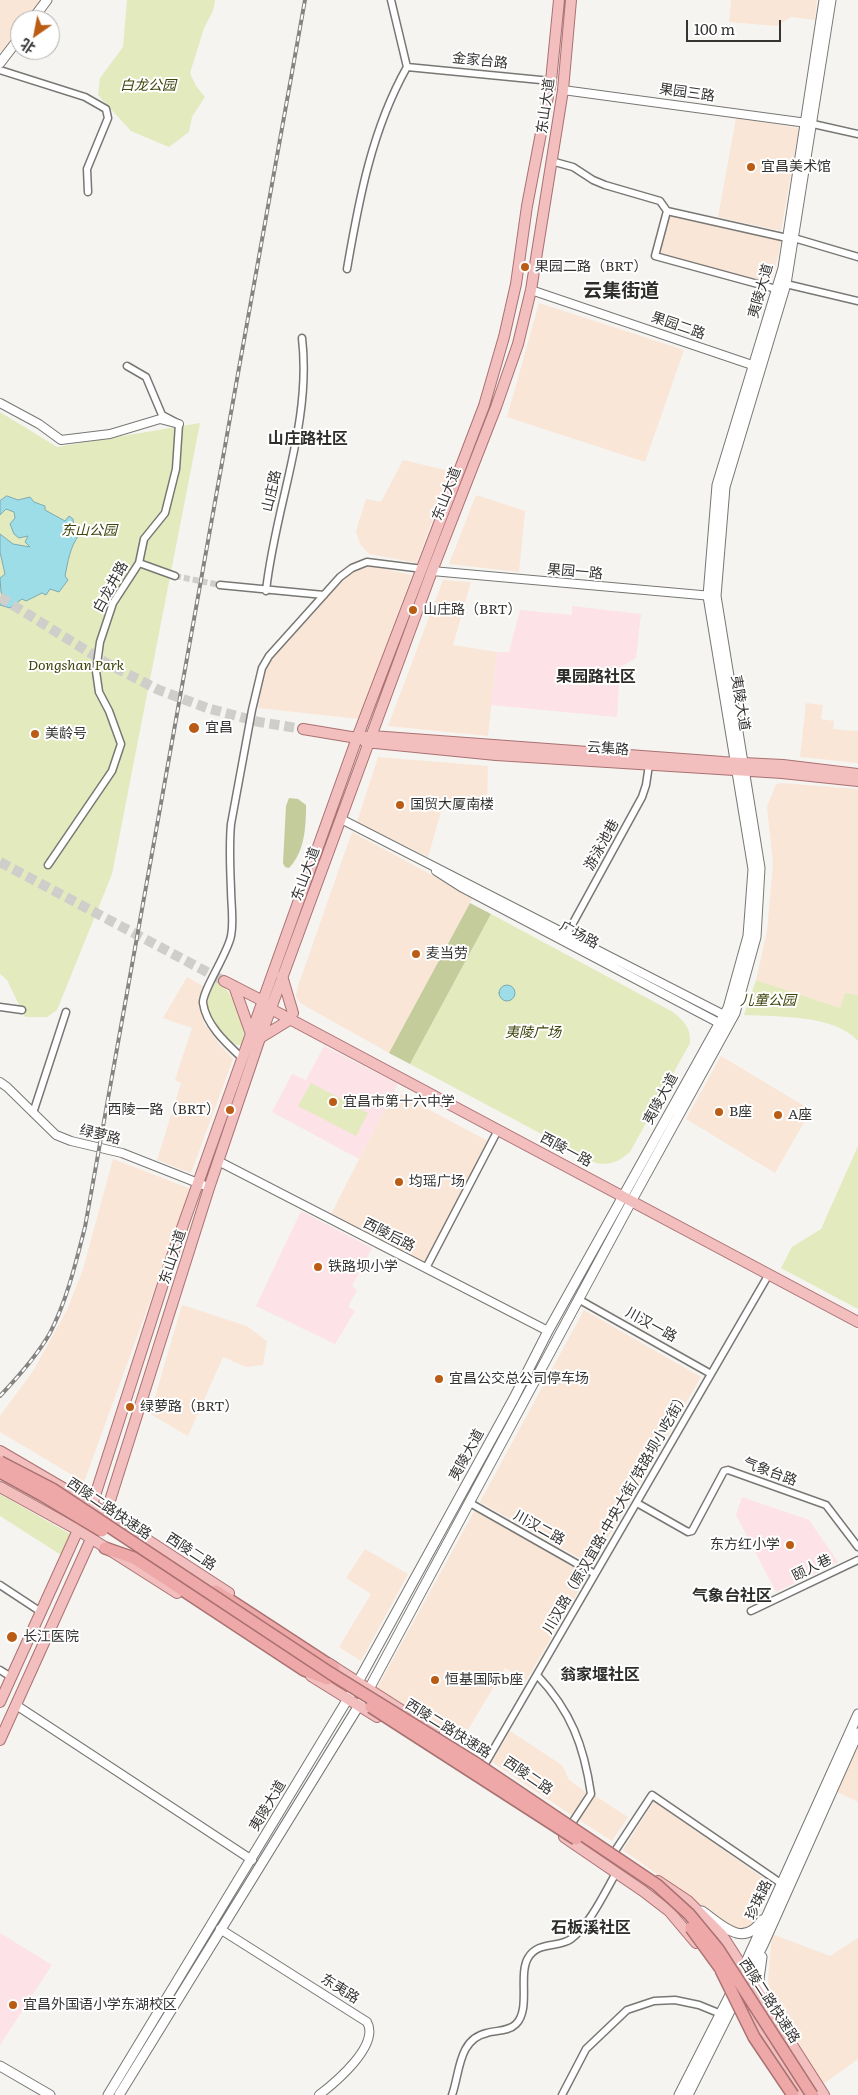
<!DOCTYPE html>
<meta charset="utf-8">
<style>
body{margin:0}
#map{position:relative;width:858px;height:2095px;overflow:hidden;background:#f5f4f1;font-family:Literata,"Noto Sans SC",serif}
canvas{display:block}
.north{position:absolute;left:10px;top:10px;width:50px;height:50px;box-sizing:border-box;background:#fff;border:1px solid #aeaead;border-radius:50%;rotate:213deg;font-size:14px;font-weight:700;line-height:20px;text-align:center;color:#353433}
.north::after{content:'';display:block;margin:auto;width:18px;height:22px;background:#bb5c14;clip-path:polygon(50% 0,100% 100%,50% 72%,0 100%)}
.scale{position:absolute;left:686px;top:20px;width:95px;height:22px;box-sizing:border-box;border:2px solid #353433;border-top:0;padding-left:6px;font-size:15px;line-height:18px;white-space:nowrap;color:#353433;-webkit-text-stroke:4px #fff;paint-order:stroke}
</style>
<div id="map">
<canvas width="858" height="2095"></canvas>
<div class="north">北</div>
<div class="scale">100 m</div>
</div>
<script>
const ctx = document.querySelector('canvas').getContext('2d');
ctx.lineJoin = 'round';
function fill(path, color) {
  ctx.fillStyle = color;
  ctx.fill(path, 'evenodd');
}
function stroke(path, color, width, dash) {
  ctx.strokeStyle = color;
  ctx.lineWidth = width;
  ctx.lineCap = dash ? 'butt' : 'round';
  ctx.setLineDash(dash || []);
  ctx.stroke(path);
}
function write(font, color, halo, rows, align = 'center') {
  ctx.font = font + ' Literata,"Noto Sans SC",serif';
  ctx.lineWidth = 4;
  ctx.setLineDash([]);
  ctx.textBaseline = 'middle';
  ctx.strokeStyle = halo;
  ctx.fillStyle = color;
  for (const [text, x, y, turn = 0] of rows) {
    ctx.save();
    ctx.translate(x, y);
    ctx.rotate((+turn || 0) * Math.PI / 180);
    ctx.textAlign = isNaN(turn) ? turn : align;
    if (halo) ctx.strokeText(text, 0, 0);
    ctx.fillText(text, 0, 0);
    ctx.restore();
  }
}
fill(new Path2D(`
 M0,0H43L29,20H20V33L9,48L0,52Z
 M731,0H817L815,20L791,17L777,26L729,22Z
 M736,118L799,128L781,231L718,217Z
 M668,212L782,239L771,284L657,255Z
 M539,303L684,350L645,462L507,417Z
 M403,460L450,471L417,563L369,554L360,544L356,531L366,499L381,502Z
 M476,495L525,511L519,572L449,564Z
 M366,565L412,575L359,719L258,708L264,674L268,664L278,650L320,602L353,571Z
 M443,580L471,582L453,645L497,652L488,736L388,726Z
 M806,703L823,705L821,719L834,721L833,729L858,731V763L800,757Z
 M378,757L488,766L487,806L443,805L428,857L357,822Z
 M781,783L858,789V995L845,993L840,1008L756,980L767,931L773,863L767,807L776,784Z
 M352,832L473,897L389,1053L300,1003L296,997L297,989Z
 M187,977L203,986L198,999L204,1023L219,1044L233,1059L191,1173L157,1160L181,1083L175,1080L192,1028L163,1018Z
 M721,1056L811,1110L775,1173L686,1119Z
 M394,1091L488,1141L425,1263L331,1214Z
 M113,1159L191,1189L84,1482L0,1432V1416L33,1371L67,1310L83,1269Z
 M182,1305L247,1326L267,1341L263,1365L246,1367L223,1357L188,1436L150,1414Z
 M584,1310L701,1377L592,1565L480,1502Z
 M475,1510L588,1575L526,1681L505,1668L462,1740L377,1688Z
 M365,1549L408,1574L361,1661L339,1647L371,1594L346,1578Z
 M510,1731L562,1765L569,1780L586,1792L573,1816L492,1762Z
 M858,1739V1802L835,1791Z
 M594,1795L628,1817L612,1841L578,1819Z
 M654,1801L769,1882L757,1923L737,1931L623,1850Z
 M772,1934L830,1956L858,1938V2059L822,2085L784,2016L770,1998L768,1980Z`), '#fae6d7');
fill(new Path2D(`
 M572,606L641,614L636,658L620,667L617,717L491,705L497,652H509L520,610L572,615Z
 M324,1046L398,1084L359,1159L272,1112L292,1074L306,1080Z
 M301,1211L372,1248L352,1286L357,1290L348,1307L355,1311L335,1344L256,1306Z
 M742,1497L809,1520L838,1562L776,1592L736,1515Z
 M0,1933L52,1965L0,2045Z`), '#fde2e8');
fill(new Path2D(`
 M127,0H215L213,11L204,28L190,73L196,86L205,97L192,117L189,132L169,147L131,131L98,95L100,78L123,47Z
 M0,412L57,447L200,423L112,874L57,1010L47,1017H25L7,980L0,974Z
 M491,914L673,1012C684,1021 691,1028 690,1043L630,1152C619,1161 611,1166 596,1163L410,1064Z
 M756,980L840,1008L845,993L858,995V1041C834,1014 777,1017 744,1015Z
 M215,981C234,989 238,1016 245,1035L241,1045H236L232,1042C210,1020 200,1011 215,981Z
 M311,1083L368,1113L356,1136L298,1106Z
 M858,1146V1309L781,1268L792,1247L821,1229Z
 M0,1494L70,1534L61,1555L0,1516Z`), '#e3eabe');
fill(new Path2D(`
 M289,798L298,799L306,805C306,826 305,852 289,868L285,867L283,863L286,806Z
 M470,903L491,914L410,1064L389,1053Z`), '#c4cc9b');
const water = new Path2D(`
 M7,496L18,500L30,497L34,502L45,506V510L65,521L69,516L73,519L74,529L79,535C70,547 68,561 65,576L68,580L59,592L50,589L46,595L42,593L26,601L22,599L10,608L0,605V601L4,599L1,592L0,578L5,574L0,552V534L13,544L30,547L25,542L28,536L19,538L14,534L10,524L15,518L14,512L6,509L0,515V501Z
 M499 993a8 8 0 1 1 16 0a8 8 0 1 1-16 0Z`);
fill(water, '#9ddde8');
stroke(water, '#7eaab2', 1);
stroke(new Path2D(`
 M175,576L220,585`), '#cfcecb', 6, [6, 3]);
stroke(new Path2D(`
 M0,597L108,664L159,690L207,708L259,722L303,729
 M0,862L224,981`), '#cfcecb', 10, [10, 5]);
const minor = new Path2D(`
 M407,67L551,81
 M0,70L85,97L106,109L108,118L87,169L88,192
 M813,124L858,134
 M551,161L573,167L593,180L605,185L660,201L667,211L655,256L776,289
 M667,211L787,238
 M794,238L858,257
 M347,269C359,199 372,129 407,67L391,0
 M786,284L858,301
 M139,563L175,576
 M220,585L324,595
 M266,591C275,506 312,424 302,338
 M48,865L112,771L121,744L109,711L99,692L96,671L100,642L113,603L139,563L144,539L165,513L176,469L179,424L162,415L146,377L127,366
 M567,934L642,797L646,785L649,765
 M0,1007L22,1010
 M242,1058C226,1043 206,1025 203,1003C202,991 228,953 231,936C234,921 231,904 231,889C230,867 229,846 231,824L252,710L262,668L269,656L340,577L352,568L367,562L423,569
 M33,1113L66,1012
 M426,1268L498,1130
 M578,1299L711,1374
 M470,1503L595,1574
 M637,1503L688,1532L692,1531L724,1471L728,1470L826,1505L858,1547
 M0,1585L41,1612
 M751,1611L858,1560
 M0,1670L11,1677
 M537,1675C571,1711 584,1746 591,1794L572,1823
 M485,1764L769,1274
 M615,1851L652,1795L782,1884
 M452,2095C460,2073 458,2039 487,2033C496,2030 508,2032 516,2024C531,2009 518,1975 528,1958C538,1941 558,1948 571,1939C589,1926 605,1892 616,1873
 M562,2095L586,2049L627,2010L654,2001L675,2000L699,2005L721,2014`);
const tertiary = new Path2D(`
 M563,90L807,123
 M531,290L758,367
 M0,403L39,424L61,440L110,434L160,419L179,424
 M432,571L712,596
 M341,819L724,1015
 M436,871L461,887L719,1023
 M0,1082L7,1087L56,1135L71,1141L122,1153L203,1185
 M218,1161L548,1331
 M16,1705L252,1860
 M220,1929L367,2022C380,2045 336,2082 319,2095`);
const secondary = new Path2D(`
 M32,20L47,0
 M0,63L20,37
 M702,1911C722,1925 743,1949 762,1920
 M762,1957L759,1979L763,1998
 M741,1973L858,1714
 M0,2066L50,2095
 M108,2095L358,1682L514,1398L548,1331L728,1008L748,936L753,869L708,596L717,485L783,268L824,0
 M119,2095L369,1689L632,1200L735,1013L756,937L760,868L716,596L725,487L786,284L831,0
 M679,2095L733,1989
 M688,2095L764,1943L858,1733`);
const primary = new Path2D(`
 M303,729L357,738L372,736L723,762L783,765L858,774
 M365,742L496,755L782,773L858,781
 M282,976L293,1013
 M224,981L263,1001L271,1009L858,1322
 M234,986L251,1034
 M260,1038L291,1019
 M0,1451L106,1513L229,1593
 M0,1487L78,1530L177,1593
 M328,1663L434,1731
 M311,1676L377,1717
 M0,1702L78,1530L92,1505L171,1259L251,1034L357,738L484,406L504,337L516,284L527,206L551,81L559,0
 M0,1740L91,1539L106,1513L209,1188L260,1038L432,571L496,407L518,344L531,290L563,90L571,0
 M564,1837L643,1891L669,1911L696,1943
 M658,1881L688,1901L722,1935L824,2095
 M748,2015L800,2095`);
const trunk = new Path2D(`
 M105,1548L134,1558L304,1670L327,1679
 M216,1591L334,1668`);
stroke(minor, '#787774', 9);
stroke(tertiary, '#787774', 10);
stroke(secondary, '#787774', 11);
stroke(primary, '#aa7171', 12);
stroke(trunk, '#aa7171', 14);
stroke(minor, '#fff', 6);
stroke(tertiary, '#fff', 8);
stroke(secondary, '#fff', 9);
stroke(primary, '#f2bebe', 10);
stroke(trunk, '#eea8a8', 11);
const rail = new Path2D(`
 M0,1396C18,1377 37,1356 50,1333C67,1300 76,1262 85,1227L305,0`);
stroke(rail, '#858482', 4);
stroke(rail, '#fff', 2, [5.5]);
const trunkBridge = new Path2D(`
 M0,1462L54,1490L330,1673L477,1764L657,1885L689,1914L718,1949L812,2095
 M0,1472L42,1495L102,1531
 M371,1707L576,1839
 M691,1928L726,1976
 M721,1970L754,2037L793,2095`);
stroke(trunkBridge, '#aa7171', 14, []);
stroke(trunkBridge, '#eea8a8', 11);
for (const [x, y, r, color] of [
 [751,167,5,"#bb5c14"],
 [525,267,5,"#bb5c14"],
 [413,610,5,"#bb5c14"],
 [194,728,6,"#bb5c14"],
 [35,734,5,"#bb5c14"],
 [400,805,5,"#bb5c14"],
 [416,954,5,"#bb5c14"],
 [333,1102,5,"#bb5c14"],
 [230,1110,5,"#bb5c14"],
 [719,1112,5,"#bb5c14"],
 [778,1115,5,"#bb5c14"],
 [399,1182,5,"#bb5c14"],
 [318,1267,5,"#bb5c14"],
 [439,1379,5,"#bb5c14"],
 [130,1407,5,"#bb5c14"],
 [790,1545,5,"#bb5c14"],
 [12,1637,6,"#bb5c14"],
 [435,1680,5,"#bb5c14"],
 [13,2005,5,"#bb5c14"]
]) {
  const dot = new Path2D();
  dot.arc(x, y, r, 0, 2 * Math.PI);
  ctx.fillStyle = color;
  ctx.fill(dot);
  stroke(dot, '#fff', 2);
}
write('14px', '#353433', '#fff', [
 ["金家台路",480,61,6],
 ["果园三路",687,93,8],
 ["东山大道",546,106,-82],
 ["夷陵大道",761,291,-74],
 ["果园二路",678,326,19],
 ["山庄路",272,491,-77],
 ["东山大道",447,494,-69],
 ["果园一路",575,572,5],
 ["白龙井路",111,587,-61],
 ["夷陵大道",740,703,81],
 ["云集路",608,749,4],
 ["游泳池巷",602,845,-61],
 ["东山大道",306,874,-70],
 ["广场路",579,935,28],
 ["夷陵大道",661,1099,-61],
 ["绿萝路",100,1135,14],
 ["西陵一路",566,1150,28],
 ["西陵后路",389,1235,27],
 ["东山大道",173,1257,-72],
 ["川汉一路",651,1325,29],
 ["夷陵大道",467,1455,-61],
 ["气象台路",770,1472,20],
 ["西陵二路快速路",109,1509,34],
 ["川汉路（原汉宜路·中央大街/铁路坝小吃街）",616,1513,-60],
 ["川汉二路",539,1528,29],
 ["西陵二路",191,1552,33],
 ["颐人巷",812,1568,-26],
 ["西陵二路快速路",448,1729,32],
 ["西陵二路",528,1776,34],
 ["夷陵大道",268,1806,-59],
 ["珍珠路",759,1900,-65],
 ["东夷路",340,1989,32],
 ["西陵二路快速路",769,2001,57]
]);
write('italic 14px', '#40460d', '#fff', [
 ["白龙公园",148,86],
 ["东山公园",89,531],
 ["Dongshan Park",76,666],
 ["儿童公园",768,1001],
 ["夷陵广场",533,1033]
]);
write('14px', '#353433', '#fff', [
 ["宜昌美术馆",761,167],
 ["果园二路（BRT）",535,267],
 ["山庄路（BRT）",423,610],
 ["宜昌",205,728],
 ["美龄号",45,734],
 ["国贸大厦南楼",410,805],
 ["麦当劳",426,954],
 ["宜昌市第十六中学",343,1102],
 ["西陵一路（BRT）",220,1110,"right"],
 ["B座",729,1112],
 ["A座",788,1115],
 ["均瑶广场",409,1182],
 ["铁路坝小学",328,1267],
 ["宜昌公交总公司停车场",449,1379],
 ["绿萝路（BRT）",140,1407],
 ["东方红小学",780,1545,"right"],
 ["长江医院",23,1637],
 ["恒基国际b座",445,1680],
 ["宜昌外国语小学东湖校区",23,2005]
], 'left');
write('bold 16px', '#2d2d2a', '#fff', [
 ["山庄路社区",308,439],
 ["果园路社区",596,677],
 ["气象台社区",732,1596],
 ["翁家堰社区",600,1675],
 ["石板溪社区",591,1928]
]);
write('bold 19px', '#2d2d2a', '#fff', [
 ["云集街道",621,291]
]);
</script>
